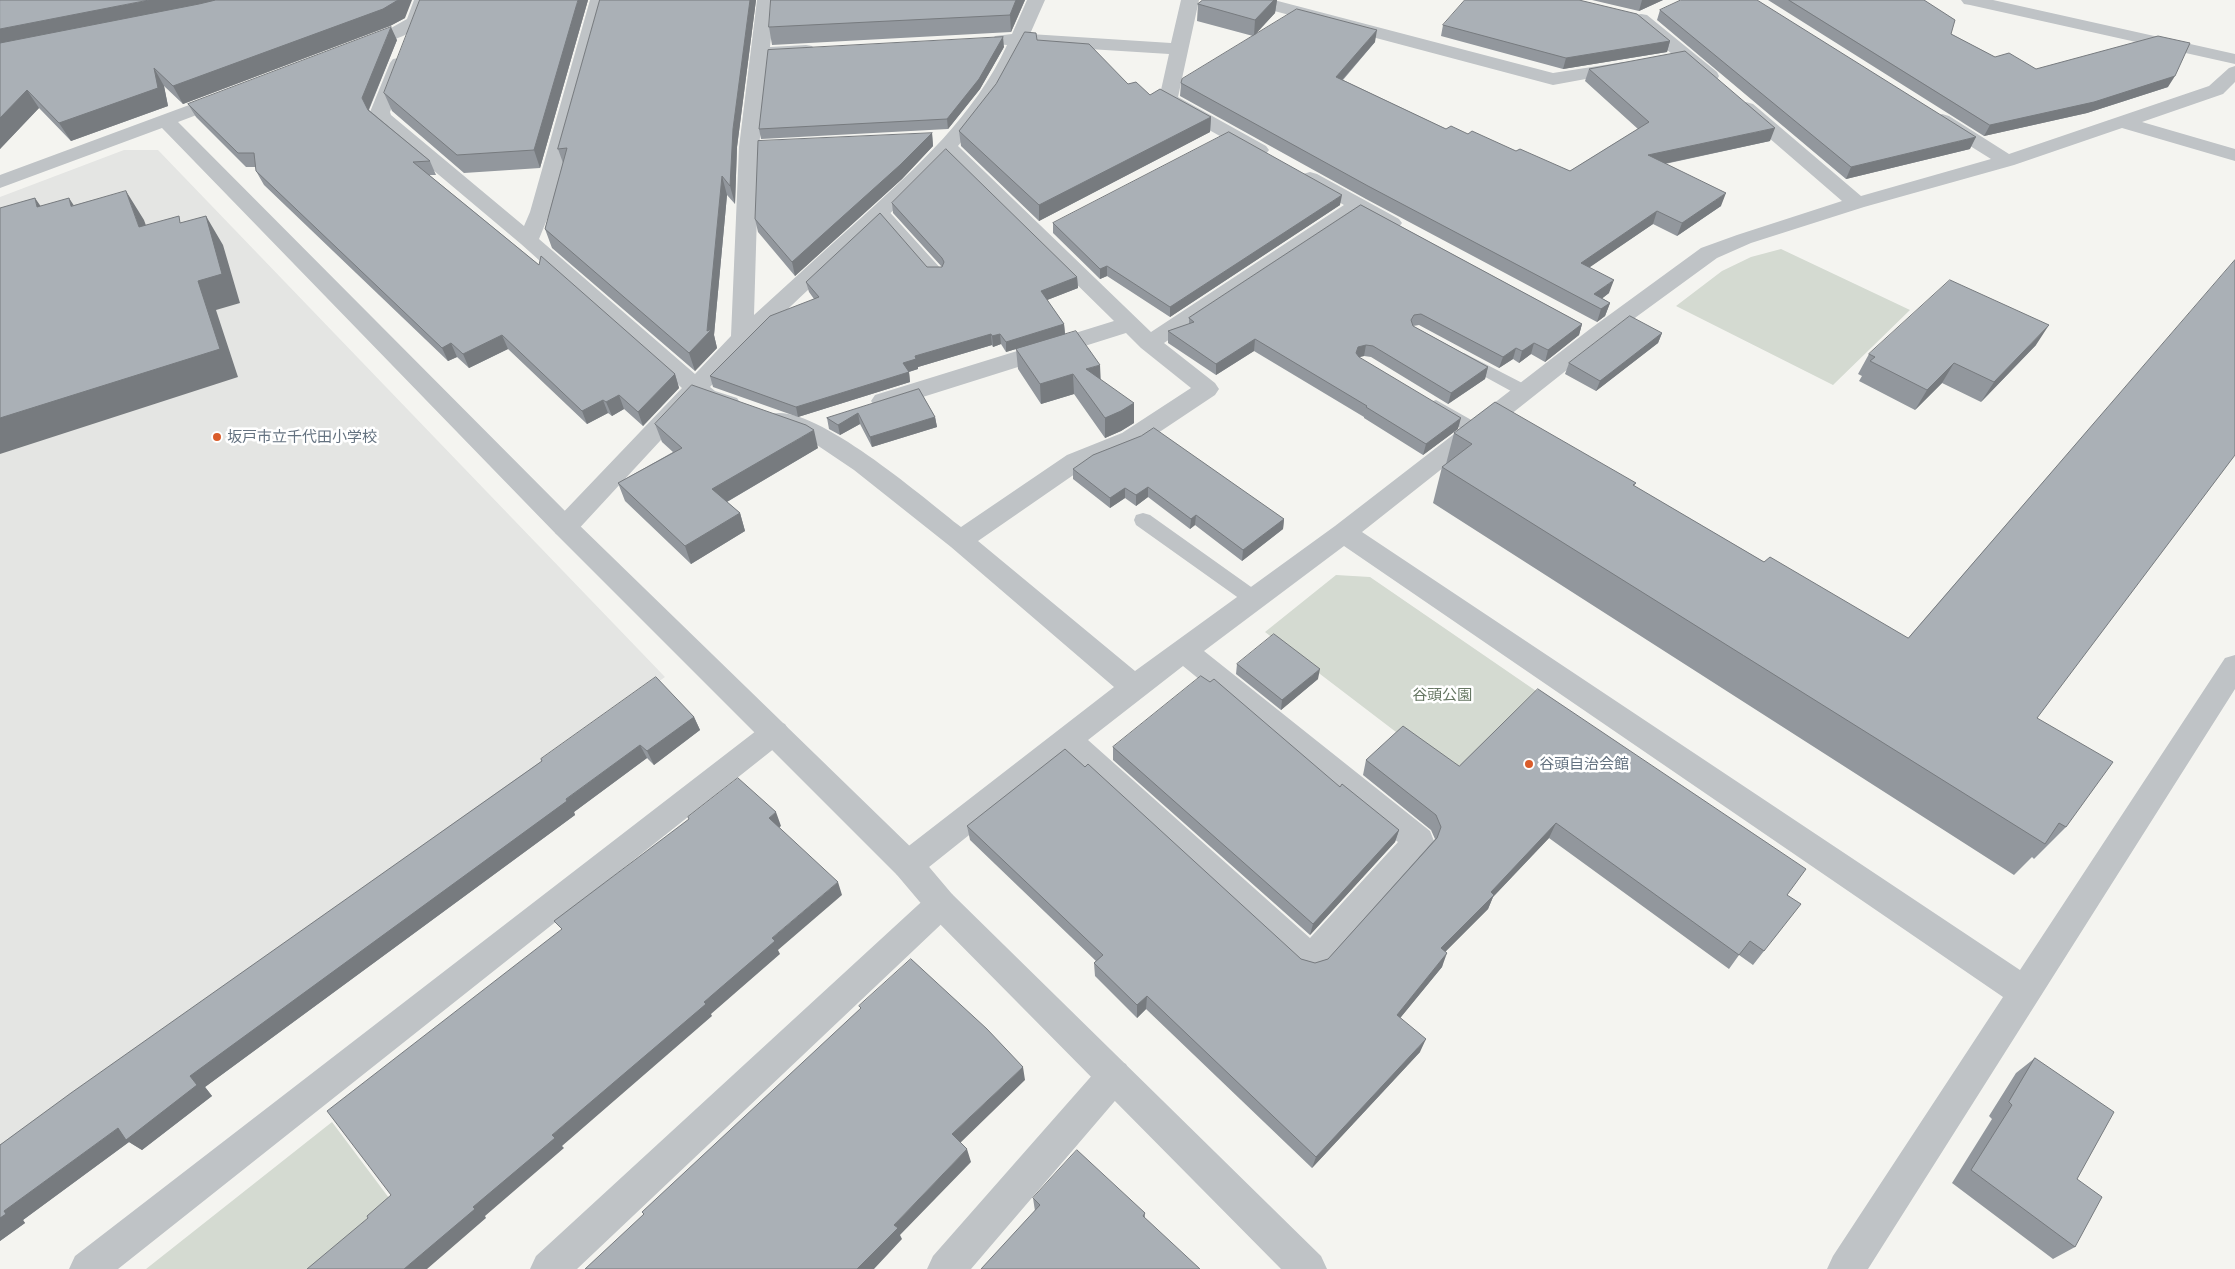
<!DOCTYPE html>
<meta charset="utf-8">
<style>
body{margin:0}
canvas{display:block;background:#f4f4f0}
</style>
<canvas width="2235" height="1269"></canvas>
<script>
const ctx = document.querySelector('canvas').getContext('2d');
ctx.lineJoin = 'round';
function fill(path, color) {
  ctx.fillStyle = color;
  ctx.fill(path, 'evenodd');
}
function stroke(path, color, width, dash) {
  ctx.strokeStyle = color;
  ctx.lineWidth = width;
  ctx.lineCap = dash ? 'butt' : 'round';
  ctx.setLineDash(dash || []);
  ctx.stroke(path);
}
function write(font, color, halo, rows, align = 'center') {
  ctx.font = font + ' Inter,"Noto Sans JP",sans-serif';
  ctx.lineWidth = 5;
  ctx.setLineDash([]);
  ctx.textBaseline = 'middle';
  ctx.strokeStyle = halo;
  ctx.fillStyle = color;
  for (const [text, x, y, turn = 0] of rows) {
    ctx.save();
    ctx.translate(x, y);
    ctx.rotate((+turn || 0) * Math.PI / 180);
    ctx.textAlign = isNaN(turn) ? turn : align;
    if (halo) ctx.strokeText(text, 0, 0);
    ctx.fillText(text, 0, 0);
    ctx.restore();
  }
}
fill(new Path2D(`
 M124,150H158L665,677L0,1148V197Z`), '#e4e5e3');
fill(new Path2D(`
 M1781,249L1910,310L1833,385L1676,306L1722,271L1751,257Z
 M1336,575L1370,577L1539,693L1451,774L1265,632Z
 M332,1122L392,1202L311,1269H146Z`), '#d4dad1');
fill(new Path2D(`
 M880,206L885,207L942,270L944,273L942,276H930L875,213L873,210L875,207Z
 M1464,353L1532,388L1535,392L1532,396L1526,398L1520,396L1458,362L1456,358L1458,354Z
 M1436,400L1482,426L1485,430L1482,434L1476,436L1470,434L1430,410L1427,406L1430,402Z
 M1143,513L1150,515L1261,594L1264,599L1261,604L1254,606L1247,604L1136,525L1134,520L1136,515Z`), '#bfc3c6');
fill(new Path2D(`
 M590,0H608L550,212L539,239L695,374L731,336L739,147L757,0H775L770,47L806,45L812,46L815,50L812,54L768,58L759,147L754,315C790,282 825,250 861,218C917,167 975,115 1007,45L995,44L992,40L995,36L1012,34L1027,0H1045L1030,34L1171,43L1181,0H1199L1178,97L1266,146L1269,150L1266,154L1259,156L1252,154L1161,103L1159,99L1169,54L1025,45C1007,87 987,111 958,146L1151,332L1344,205L1303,182L1300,178L1303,174L1310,172L1317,174L1399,219L1402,223L1399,227L1392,229L1385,227L1359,213L1164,343L1215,383L1219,389L1215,395L1140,445L1085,467L978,541L1135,671L1335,526L1590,329L1701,248L1737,235L1842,201L1739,112L1737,108L1739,104L1746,102L1753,104L1861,196L1991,159L1935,124L1932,120L1935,116L1942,114L1949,116L2009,154L2209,86L2229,68L2235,66V82L2223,94L2142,122L2235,149V161L2122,128L2014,165L1864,207L1751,243L1717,258L1606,339L1362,532L2020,970L2225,658L2235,655V689L1868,1269H1827L1833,1256L2003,997L1344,546L1204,651L1430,831L1434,841L1430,851L1323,971L1311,975L1299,971L1067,757L919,875L908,879L897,875L892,865L897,855L1114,687L951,547L854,470L811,441L771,426L767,420L771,414C813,402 925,499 961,527L1067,455L1122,433L1191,388L1141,348L1126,333L891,407L883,409L875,407L871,401L875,395L1114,321L947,157C871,236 785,306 710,387L715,391L737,398L741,404L737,410L729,412L697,401L574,534L565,536L556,534L552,527L556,520L682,388L521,244L376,122L370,112L390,63L393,59L399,58L405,59L408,63L390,112L391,115L524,226L530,212ZM1183,666L1398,842L1310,938L1088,740Z
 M1245,0H1274L1553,73L1624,62L1630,63L1633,67L1630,71L1624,72L1553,85L1248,4Z
 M1641,14L1647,15L1717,72L1719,76L1717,80L1710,82L1703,80L1635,23L1632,19L1635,15Z
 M775,720L785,724L790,732L785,740L118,1269H69L75,1256L765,724Z
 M941,890L952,894L957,904L952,914L577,1269H530L536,1256L930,894Z
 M1114,1059L1126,1064L1131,1076L1126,1088L971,1269H927L933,1256L1102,1064Z`), '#bfc3c6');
fill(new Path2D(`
 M414,0H432L421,26L403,36L364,51L358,52L352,51L349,47L352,43L391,28L407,19Z
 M1961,0H1993L2235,54V64L1970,5L1964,4Z
 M227,91L234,93L236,97L234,101L178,122L574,520L919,855L952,894L1321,1256L1327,1269H1281L930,914L897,875L556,534L162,128L0,188V175Z`), '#bfc3c6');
fill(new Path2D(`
 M0,0L405,18L390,26L183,104L164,86L168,106L71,141L39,108L0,149Z
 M588,0L540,168L464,173L392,111L384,93Z
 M600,0H756L737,147L735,204L727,195L714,335L717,348L695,371L552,248L545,229L563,163L558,149Z
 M1025,0L1011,32L772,45L769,27Z
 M1203,0H1277L1275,13L1255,34L1375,42L1343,80L1446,129L1468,134L1570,171L1638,129L1585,81L1589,69L1770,141L1665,164L1721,206L1677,236L1653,224L1589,267L1609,293L1602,298L1610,303L1605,316L1597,322L1366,199L1180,96L1181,83L1253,36L1197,21L1198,4Z
 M1592,0H1663L1639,11Z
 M1768,0H1924L1951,34L1995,57L2036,69L2168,87L2087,113L1984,136Z
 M1660,10L1970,149L1846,179L1657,20Z
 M1443,25L1670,41L1667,52L1563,69L1441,36Z
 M397,40L369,110L430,161L436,175H429L539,265L675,374L679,388L643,426L624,409L612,416L608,413L587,424L508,349L469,368L457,357L448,361L264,185L256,171V167H246L196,117L188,104Z
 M1037,40L1150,95L1211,117L1210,132L1039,221L961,146L959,131Z
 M1004,47L980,89L948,129L761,139L759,129Z
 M932,133L933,146L902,179L795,276L758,232L755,219Z
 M892,203L1077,277L1078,288L1047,300L1064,324L1065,334L1134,423L1121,431L1105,438L1074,394L1041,404L1018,369L1016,349L1006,352L1001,344L993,347L992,345L918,367V369L909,372L910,382L798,417L713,387L710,376L814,299L809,292L806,282L927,267H942L893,213Z
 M1340,205L1170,317L1107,276L1100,279L1053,233V223Z
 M1361,205L1582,324L1579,335L1545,362L1531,354L1519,363L1513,359L1499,368L1419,325L1413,326L1488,367L1485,379L1448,404L1371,357L1364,356L1359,357L1458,429L1423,455L1364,418V417L1254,351L1216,375L1168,343V331L1189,324V318Z
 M1662,333L1658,343L1596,391L1565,374L1569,363Z
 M2036,345L1981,402L1942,383L1915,410L1859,381L1862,376L1858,374L1869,354Z
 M919,389L935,417L937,427L872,447L860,424L840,435L829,429L827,418Z
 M655,424L818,448L727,502L740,513L745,531L691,564L625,501L618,483L673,452L662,442Z
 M1454,433L1636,483L1634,486L1764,562L2037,718L2066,827L2034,859L2032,857L2014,875L1433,503L1442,467L1446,464Z
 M1073,469L1284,519L1283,529L1242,561L1195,525L1190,529L1148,497L1136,506L1125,498L1110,508L1073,479Z
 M1237,664L1318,679L1281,710L1236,674Z
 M694,717L700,730L654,765L647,758L574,812L575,815L205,1087L212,1096L142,1150L129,1142L23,1220L25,1223L0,1241V1145L542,761L541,759Z
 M1113,747L1340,787L1399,830L1395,842L1310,935L1113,760Z
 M1366,760L1459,766L1787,895L1764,951L1753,965L1739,955L1729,969L1549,838L1493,897L1488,909L1445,952L1442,967L1400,1018L1420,1052L1312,1168L1146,1009L1137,1018L1095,976L1094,963L1096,961L970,840L967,826L1301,959L1315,963L1328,959L1435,839L1431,830L1363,775Z
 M2035,1058L2077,1179L2075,1247L2053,1259L1952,1183L1992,1119L1989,1116L2016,1073Z
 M1033,1198L1145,1213V1218L1035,1211Z`), '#92979d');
fill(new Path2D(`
 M149,0H234L0,49V29Z
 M398,0H412L405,18L390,26L183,104L173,86Z
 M578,0H588L540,168L534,150Z
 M750,0H756L737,147L735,204L730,186L733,129Z
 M1016,0H1025L1011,32L1010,15Z
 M1274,0H1277L1275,13L1254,36L1255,20Z
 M1642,0H1663L1639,11Z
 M391,27L397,40L368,111L362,98Z
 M1377,30L1375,42L1334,89L1336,77Z
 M1003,37L1004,47L980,89L948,129L947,119Z
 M1670,41L1667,52L1563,69L1566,58Z
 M154,68L164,86L168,106L71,141L59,123Z
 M2175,76L2168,87L2087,113L1984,136L1990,125Z
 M27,90L39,108L0,149V118Z
 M1211,117L1210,132L1039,221V205Z
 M1775,128L1770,141L1644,168L1648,155Z
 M932,133L933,146L902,179L795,276L792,262Z
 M1976,137L1970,149L1846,179L1851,167Z
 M722,176L727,195L714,335L717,348L695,371L689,353L707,331Z
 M126,191L144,220L157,256L139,227Z
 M1726,193L1721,206L1677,236L1682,223Z
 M1342,195L1340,205L1170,317V307Z
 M35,198L55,227L37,207Z
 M69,198L88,227L71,206Z
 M1657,211L1653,224L1577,276L1581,263Z
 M206,216L223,245L240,303L216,310L238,377L0,454V418L198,281Z
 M1107,266V276L1100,279V269Z
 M1077,277L1078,288L1042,302L1041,291Z
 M1614,280L1609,293L1594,305V294Z
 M1610,303L1605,316L1597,322L1601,309Z
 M1064,324L1065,334L1006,352V342Z
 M1582,324L1579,335L1545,362L1548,350Z
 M2049,325L2036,345L1981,402L1994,382Z
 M1662,333L1658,343L1596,391L1600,381Z
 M991,334L992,345L918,367V369L905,373L903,363L915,356Z
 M1000,334L1001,344L993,347L992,336Z
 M502,335L508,349L469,368L463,354Z
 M1255,339L1254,351L1216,375V364Z
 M451,343L457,357L448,361L442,348Z
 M1534,343L1531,354L1519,363L1522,351Z
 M1366,345L1364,356L1356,358V353L1358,347Z
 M1516,348L1513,359L1499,368L1503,357Z
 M1954,363L1942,383L1915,410L1927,390Z
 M1100,365L1101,385L1086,369Z
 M1488,367L1485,379L1448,404L1451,393Z
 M909,372L910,382L798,417L796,407Z
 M675,374L679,388L643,426L638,412Z
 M1073,374L1074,394L1041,404L1040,384Z
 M619,395L624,409L612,416L606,402Z
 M603,400L608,413L587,424L582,411Z
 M1134,403V423L1121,431L1105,438V418Z
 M858,413L860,424L840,435L838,425Z
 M935,417L937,427L872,447L870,437Z
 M1461,418L1458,429L1423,455L1426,444Z
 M814,430L818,448L718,507L712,489Z
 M1148,487V497L1136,506V495Z
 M1125,488V498L1110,508V498Z
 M740,513L745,531L691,564L685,546Z
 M1196,515L1195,525L1190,529L1191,519Z
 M1284,519L1283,529L1242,561L1243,550Z
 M1320,669L1318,679L1281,710L1282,700Z
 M694,717L700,730L654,765L647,751Z
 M640,745L647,758L574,812L575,815L205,1087L212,1096L142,1150L129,1142L23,1220L25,1223L0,1241V1218L4,1211L190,1076Z
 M776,812L781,826L774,832L769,818Z
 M1556,823L1549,838L1493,897L1488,909L1435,962L1441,948L1491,892Z
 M1399,830L1395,842L1310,935L1313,924Z
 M838,882L842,895L778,950L780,954L711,1014L712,1016L562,1146L564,1148L485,1216L486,1218L427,1269H404L552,1135L704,1002L772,938Z
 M1447,953L1442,967L1392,1028L1397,1015Z
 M1147,996L1146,1009L1137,1018V1005Z
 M1426,1039L1420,1052L1312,1168L1316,1157Z
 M1023,1067L1025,1080L956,1147L952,1134Z
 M967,1149L971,1162L900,1235L902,1239L874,1269H857L894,1225Z`), '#777b7f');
const building = new Path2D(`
 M0,0H149L0,29Z
 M216,0H398L383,9L173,86L154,68L158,88L59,123L27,90L0,118V43L199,4Z
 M420,0H578L534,150L457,155L384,93Z
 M600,0H750L733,129L730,186L722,176L707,331L712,329L689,353L545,229L567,148L558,149Z
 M771,0H1016L1010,15L769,27Z
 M1203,0H1274L1255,20L1198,4Z
 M1465,0H1579L1637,14L1670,41L1566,58L1443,25Z
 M1681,0H1757L1976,137L1851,167L1660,10Z
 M1789,0H1924L1955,20L1951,34L1995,57L2009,53L2036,69L2158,36L2190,43L2175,76L2094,102L1990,125Z
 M1297,9L1377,30L1336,77L1446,129L1451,126L1468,134L1472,131L1516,151L1520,149L1570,171L1649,122L1589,69L1685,51L1775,128L1648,155L1726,193L1682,223L1657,211L1581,263L1614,280L1594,294L1610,303L1601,309L1368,186L1181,83L1182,79Z
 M391,27L362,98L368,110L430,161L413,162L539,265L541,256L675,374L638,412L619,395L606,402L603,400L582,411L502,335L463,354L451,343L442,348L256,171L254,153H238L188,104Z
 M1025,32L1036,33L1037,40L1089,44L1128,84L1136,82L1150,95L1160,89L1211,117L1039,205L959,131L996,84Z
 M1003,37L979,79L947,119L759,129L768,50Z
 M1229,132L1342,195L1170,307L1107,266L1100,269L1053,223Z
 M932,133L900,165L792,262L755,219L758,141Z
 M946,149L1077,277L1041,291L1064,324L1006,342L1000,334L992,336L991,334L915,356L916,359L903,363L909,372L796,407L710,376L770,316L819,297L806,282L880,213L927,267H942L944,262L942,258L892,203Z
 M126,191L139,227L179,216L180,223L206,216L222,274L198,281L220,349L0,418V208L35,198L37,207L69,198L71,206Z
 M1361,205L1582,324L1548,350L1534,343L1522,351L1516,348L1503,357L1421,314L1414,315L1411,320L1413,326L1488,367L1451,393L1373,346L1366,345L1358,347L1356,353L1359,357L1461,418L1426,444L1366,407L1367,406L1255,339L1216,364L1168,331L1194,322L1189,318Z
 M2235,260V455L2037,718L2113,762L2066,827L2059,823L2045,844L1442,467L1472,444L1454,433L1495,402L1636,483L1633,485L1764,562L1770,557L1908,638Z
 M1950,280L2049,325L1994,382L1954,363L1927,390L1870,361L1875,357L1869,354Z
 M1630,316L1662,333L1600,381L1569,363Z
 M1076,331L1100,365L1086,369L1134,403L1121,411L1105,418L1073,374L1040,384L1016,349Z
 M692,385L806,425L814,430L712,489L740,513L685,546L618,483L682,448L655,424Z
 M919,389L935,417L870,437L858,413L838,425L827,418Z
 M1154,428L1284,519L1243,550L1196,515L1191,519L1148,487L1136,495L1125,488L1110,498L1073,469L1093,455L1141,436Z
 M1274,634L1320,669L1282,700L1237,664Z
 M1201,676L1210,682L1214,679L1340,787L1342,784L1399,830L1313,924L1113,747Z
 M656,677L694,717L647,751L640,745L566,799L567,801L190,1076L197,1085L126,1140L118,1128L4,1211L6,1214L0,1218V1145L71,1093L542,761L541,759Z
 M1538,689L1806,869L1787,895L1801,904L1764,951L1750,941L1739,955L1556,823L1491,892L1494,895L1441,948L1447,953L1397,1015L1426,1039L1316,1157L1147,996L1137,1005L1094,963L1103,955L967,826L1065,749L1085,767L1088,764L1301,959L1315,963L1328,959L1437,838L1441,827L1436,815L1366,760L1403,726L1459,766Z
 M738,778L776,812L769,818L838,882L772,938L775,941L704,1002L706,1004L552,1135L555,1138L473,1207L475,1209L404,1269H307L368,1218L367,1216L391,1195L327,1111L562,929L554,921L689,819L688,817Z
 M911,959L987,1029L1023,1067L952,1134L967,1149L894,1225L898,1228L857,1269H585L644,1214L642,1212L861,1008L859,1006Z
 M2035,1058L2114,1112L2077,1179L2102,1197L2075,1247L1971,1170L2012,1105L2009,1102Z
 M1077,1150L1145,1213L1143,1216L1200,1269H981L1040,1205L1033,1198Z`);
fill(building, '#aab0b6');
stroke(building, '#777b7f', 1);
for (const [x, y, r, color] of [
 [217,437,5,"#da5c2a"],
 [1529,764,5,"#da5c2a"]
]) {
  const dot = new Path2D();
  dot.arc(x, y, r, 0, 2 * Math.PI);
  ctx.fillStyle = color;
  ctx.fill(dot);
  stroke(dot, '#fff', 2);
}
write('15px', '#647280', '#fff', [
 ["坂戸市立千代田小学校",227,437],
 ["谷頭自治会館",1539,764]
], 'left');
write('15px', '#667763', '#fff', [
 ["谷頭公園",1442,695]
]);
</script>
